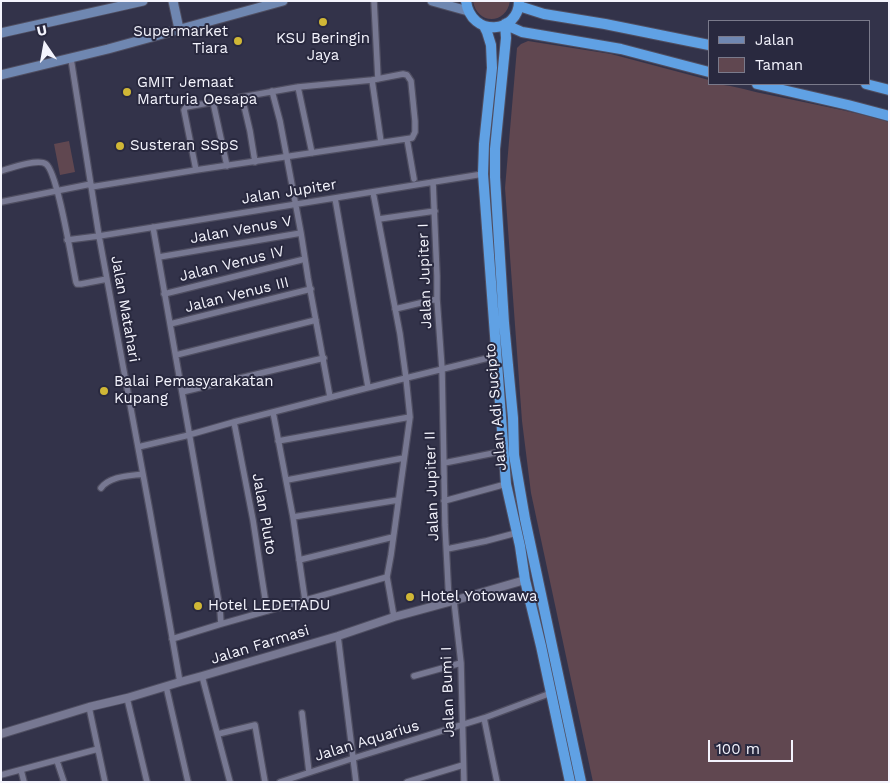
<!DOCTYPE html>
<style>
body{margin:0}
#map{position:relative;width:890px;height:783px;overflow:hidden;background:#33334a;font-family:"Work Sans",sans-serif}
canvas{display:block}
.frame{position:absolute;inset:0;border:2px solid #f4f4fd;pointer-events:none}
.legend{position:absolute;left:708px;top:20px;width:162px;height:65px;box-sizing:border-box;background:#29293f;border:1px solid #7a7a8b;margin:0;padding:6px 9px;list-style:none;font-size:15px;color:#f4f4fd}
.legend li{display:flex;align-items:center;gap:10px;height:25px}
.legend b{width:25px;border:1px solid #7a7a8b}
.north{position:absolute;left:20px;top:20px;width:50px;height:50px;-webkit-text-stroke:4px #29293f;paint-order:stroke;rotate:348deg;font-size:14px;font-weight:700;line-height:20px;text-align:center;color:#f4f4fd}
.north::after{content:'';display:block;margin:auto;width:18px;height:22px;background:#f4f4fd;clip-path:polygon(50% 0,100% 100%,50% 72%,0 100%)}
.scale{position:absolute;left:708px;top:740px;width:85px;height:22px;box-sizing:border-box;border:2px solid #f4f4fd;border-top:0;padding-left:6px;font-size:15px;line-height:18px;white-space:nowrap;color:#f4f4fd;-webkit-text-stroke:4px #29293f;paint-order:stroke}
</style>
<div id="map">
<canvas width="890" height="783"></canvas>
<div class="frame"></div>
<ul class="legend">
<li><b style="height:6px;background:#6f87b1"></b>Jalan</li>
<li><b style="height:14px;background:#604750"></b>Taman</li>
</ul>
<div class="north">U</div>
<div class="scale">100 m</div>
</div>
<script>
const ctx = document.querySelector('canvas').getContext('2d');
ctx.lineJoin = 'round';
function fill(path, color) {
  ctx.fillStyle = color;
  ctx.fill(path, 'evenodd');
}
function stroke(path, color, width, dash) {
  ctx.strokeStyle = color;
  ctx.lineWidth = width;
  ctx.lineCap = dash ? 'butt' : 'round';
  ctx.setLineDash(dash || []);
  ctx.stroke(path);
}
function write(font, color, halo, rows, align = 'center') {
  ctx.font = font + ' "Work Sans",sans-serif';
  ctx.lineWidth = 4;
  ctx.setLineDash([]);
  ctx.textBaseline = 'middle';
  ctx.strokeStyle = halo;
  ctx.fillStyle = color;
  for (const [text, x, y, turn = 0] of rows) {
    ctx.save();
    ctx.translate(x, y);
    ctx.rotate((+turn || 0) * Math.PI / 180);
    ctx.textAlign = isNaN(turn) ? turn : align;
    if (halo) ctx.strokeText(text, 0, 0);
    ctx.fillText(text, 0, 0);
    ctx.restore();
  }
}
fill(new Path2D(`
 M473,1H510C506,25 477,25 473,1Z
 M528,41L611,54L709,80V84C729,84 745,90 765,94C807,103 848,110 889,122V782H593L531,493L522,421L505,188L517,48L521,44Z
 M69,141L75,172L60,175L54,144Z`), '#604750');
const minor = new Path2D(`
 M374,1L378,79
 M71,59L99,236L150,512L180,682
 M298,87L312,153
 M242,97L250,131L255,162
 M213,102L227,166
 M407,139L414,179
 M196,170L184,110L186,107L298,87L372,80
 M1,171C11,168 38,158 46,164C58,173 72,263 76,282L77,284H81L107,279
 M433,182L437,276V299L442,369L445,525L449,602
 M91,187L196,170L412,138L415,132V121L411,81L407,75L403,74L372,80L381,142
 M335,198L368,387
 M1,202L91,184
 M379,219L435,211
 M153,227L220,609L221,624L172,639
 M301,233L308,278L330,397
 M67,240L99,236L483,174
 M159,257L301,233L280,121L272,91
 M164,294L305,259
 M395,309L437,299
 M170,324L311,289
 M176,355L316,320
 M182,392L324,358
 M273,412L293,517L305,600
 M234,422L253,520L267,611
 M278,441L410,417
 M138,447L185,436L234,422L406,378L496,356
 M444,463L504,451
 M287,480L404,458
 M101,488C110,476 129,476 143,474
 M444,501L506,484
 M293,517L398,500
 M447,549L486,541L516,533
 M299,560L393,537
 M387,577L394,617
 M454,601L461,663L464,782
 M221,624L387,577L391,555L410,417L406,378L400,334L373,192
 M338,636L356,782
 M202,676L230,782
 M414,676L461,663
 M166,686L188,782
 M127,698L147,782
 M89,707L105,782
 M302,713L309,772
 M484,718L497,782
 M218,734L255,725L265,782
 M57,761L64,782
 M21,770L24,782
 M1,775L98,749
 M280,782L354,758L484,718L551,693
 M407,782L463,765`);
const tertiary = new Path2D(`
 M1,734L89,707L127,698L180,682L202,676L338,636L394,617L449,602L525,580`);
const secondary = new Path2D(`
 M173,1L179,29
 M432,1L468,11
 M1,33L143,1
 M1,75L108,49L283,1`);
const trunk = new Path2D(`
 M466,1C471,38 519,34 519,1
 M519,6L544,14L605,24L709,45
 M507,23L513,28L522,32L621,49L709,72
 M505,24L506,38L495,149V177L504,323L513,418L514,455L525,519L581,782
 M484,26L487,32L491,45L492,68L484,144L483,174L506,484L520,546L525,580L541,646L570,782
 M757,84L848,105L889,116
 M866,84L889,90`);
stroke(minor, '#4f4e61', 8);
stroke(tertiary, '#4f4e61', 10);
stroke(secondary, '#4f4e61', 11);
stroke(trunk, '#4f4e61', 12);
stroke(minor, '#777892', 5.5);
stroke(tertiary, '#777892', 8);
stroke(secondary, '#6f87b1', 9);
stroke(trunk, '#60a1e4', 10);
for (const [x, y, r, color] of [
 [323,22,5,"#d0b736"],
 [238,41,5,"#d0b736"],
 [127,92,5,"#d0b736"],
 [120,146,5,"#d0b736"],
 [104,391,5,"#d0b736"],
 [410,597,5,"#d0b736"],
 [198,606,5,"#d0b736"]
]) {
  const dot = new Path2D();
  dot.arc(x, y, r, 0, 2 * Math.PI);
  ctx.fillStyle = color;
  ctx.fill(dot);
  stroke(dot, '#29293f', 2);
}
write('15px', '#f4f4fd', '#29293f', [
 ["Supermarket",228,32,"right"],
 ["Tiara",228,49,"right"],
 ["KSU Beringin",323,39,"center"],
 ["Jaya",323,56,"center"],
 ["GMIT Jemaat",137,83],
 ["Marturia Oesapa",137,100],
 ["Susteran SSpS",130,146],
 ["Balai Pemasyarakatan",114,382],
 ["Kupang",114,399],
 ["Hotel Yotowawa",420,597],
 ["Hotel LEDETADU",208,606]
], 'left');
write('15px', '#f4f4fd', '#29293f', [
 ["Jalan Jupiter",289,192,-9],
 ["Jalan Venus V",241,230,-10],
 ["Jalan Venus IV",232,264,-14],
 ["Jalan Jupiter I",425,276,-92],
 ["Jalan Venus III",237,295,-14],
 ["Jalan Matahari",125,309,80],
 ["Jalan Adi Sucipto",496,407,-95],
 ["Jalan Jupiter II",432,486,-92],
 ["Jalan Pluto",264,514,80],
 ["Jalan Farmasi",260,645,-17],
 ["Jalan Bumi I",448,692,-92],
 ["Jalan Aquarius",367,741,-17]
]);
</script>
